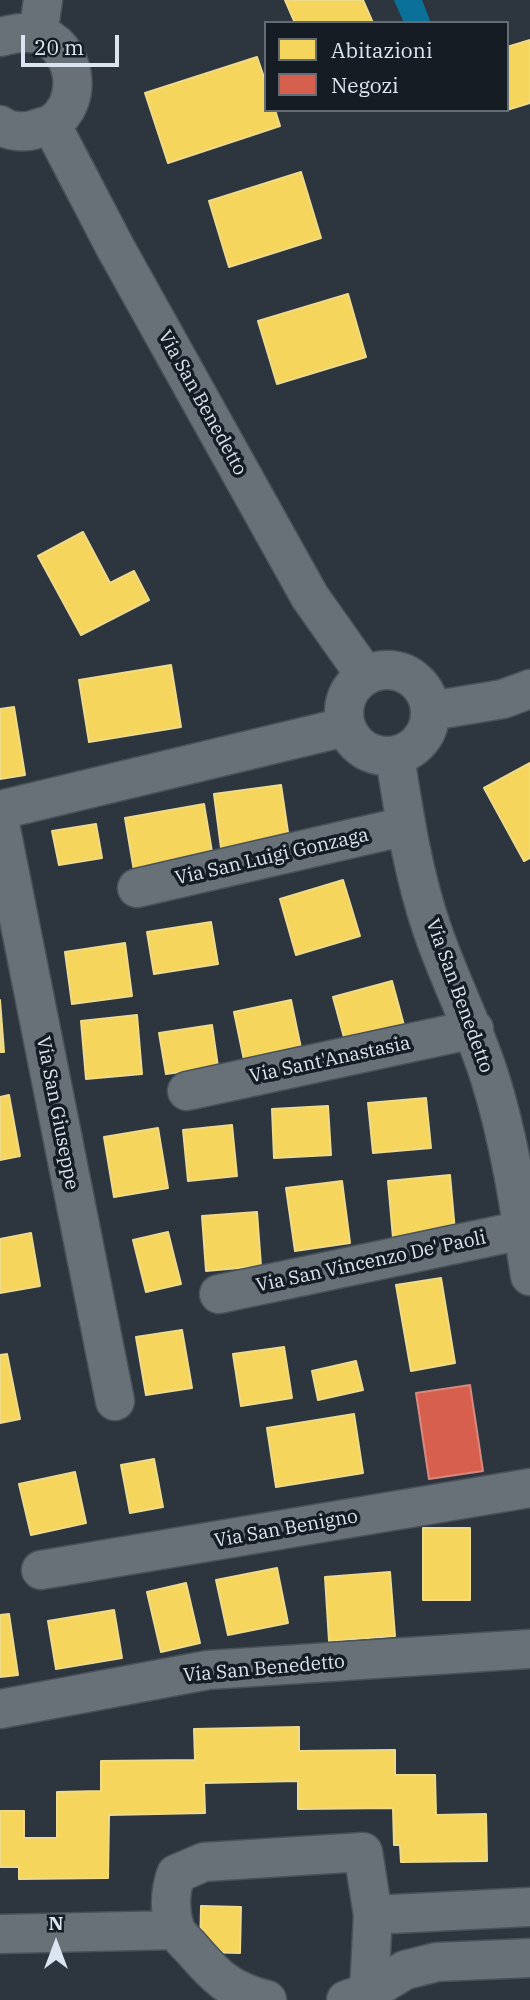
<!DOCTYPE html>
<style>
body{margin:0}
#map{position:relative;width:530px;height:2000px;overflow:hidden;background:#2d363f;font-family:"IBM Plex Serif",serif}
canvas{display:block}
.legend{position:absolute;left:264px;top:21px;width:245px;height:91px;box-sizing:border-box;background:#151c24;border:2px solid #646c76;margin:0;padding:9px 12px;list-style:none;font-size:21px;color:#dbe5f0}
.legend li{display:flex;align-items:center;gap:14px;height:35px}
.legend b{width:35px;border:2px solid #646c76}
.north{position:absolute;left:21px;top:1909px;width:70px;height:70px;-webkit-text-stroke:5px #151c24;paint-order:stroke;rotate:0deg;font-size:19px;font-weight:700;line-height:28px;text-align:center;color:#dbe5f0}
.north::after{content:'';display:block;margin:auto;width:24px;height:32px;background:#dbe5f0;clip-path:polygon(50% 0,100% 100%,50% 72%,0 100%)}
.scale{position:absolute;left:21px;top:35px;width:98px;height:32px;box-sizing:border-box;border:4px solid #dbe5f0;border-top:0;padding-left:9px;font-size:21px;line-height:24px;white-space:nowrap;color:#dbe5f0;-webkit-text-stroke:5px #151c24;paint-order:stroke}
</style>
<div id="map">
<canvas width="530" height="2000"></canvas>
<ul class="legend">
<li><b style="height:19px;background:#f6d55c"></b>Abitazioni</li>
<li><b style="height:19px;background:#d6604d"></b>Negozi</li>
</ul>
<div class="north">N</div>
<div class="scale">20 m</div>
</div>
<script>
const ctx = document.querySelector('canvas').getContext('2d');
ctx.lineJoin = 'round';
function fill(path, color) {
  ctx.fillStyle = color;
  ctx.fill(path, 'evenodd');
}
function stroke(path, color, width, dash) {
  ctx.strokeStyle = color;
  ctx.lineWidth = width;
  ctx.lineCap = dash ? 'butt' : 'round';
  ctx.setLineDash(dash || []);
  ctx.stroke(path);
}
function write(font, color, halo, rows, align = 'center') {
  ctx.font = font + ' "IBM Plex Serif",serif';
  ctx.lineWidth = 7;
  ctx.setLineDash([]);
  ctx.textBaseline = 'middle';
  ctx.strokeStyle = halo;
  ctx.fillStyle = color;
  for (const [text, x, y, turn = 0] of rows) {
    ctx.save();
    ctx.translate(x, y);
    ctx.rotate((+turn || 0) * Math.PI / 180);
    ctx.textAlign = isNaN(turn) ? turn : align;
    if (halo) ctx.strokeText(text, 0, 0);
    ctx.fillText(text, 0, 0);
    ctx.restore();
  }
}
fill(new Path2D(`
 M394,0H422L431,23H404Z`), '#0b7199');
const homes = new Path2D(`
 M285,0H363L373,23H295Z
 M530,40V103L507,110V47Z
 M257,57L266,83V110H275L280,126L168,163L145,93Z
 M301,172L321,238L229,267L209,201Z
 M348,294L366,357L277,384L258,321Z
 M83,532L110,583L134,571L149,600L81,635L38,556Z
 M171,665L181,727L89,742L79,680Z
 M14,707L25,775L0,779V709Z
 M530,763V858L524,861L484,788Z
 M281,785L289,839L221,848L214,794Z
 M204,804L213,858L134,871L125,818Z
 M96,824L102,858L59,865L52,831Z
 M343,880L360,936L296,955L280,899Z
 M211,922L218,964L154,974L147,932Z
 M125,943L132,996L72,1004L65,952Z
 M392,981L405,1029L346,1045L333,997Z
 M0,1000L4,1052H0Z
 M291,1000L302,1053L245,1065L234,1012Z
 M137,1015L142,1074L86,1079L81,1021Z
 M212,1025L218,1067L166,1074L159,1033Z
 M9,1095L20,1156L0,1160V1097Z
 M426,1098L431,1148L373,1153L368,1103Z
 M328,1106L331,1155L274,1158L272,1109Z
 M232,1125L237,1176L188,1181L183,1130Z
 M158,1128L168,1188L114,1197L104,1137Z
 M450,1175L455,1231L393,1238L388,1181Z
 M342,1181L350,1243L295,1251L286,1188Z
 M257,1212L261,1266L206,1271L202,1216Z
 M168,1232L181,1284L146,1292L133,1240Z
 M31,1233L40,1286L0,1293V1239Z
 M441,1278L455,1363L411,1371L396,1285Z
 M182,1330L192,1388L146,1395L136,1337Z
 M284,1347L292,1398L241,1406L233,1354Z
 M7,1354L20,1419L0,1423V1355Z
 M356,1361L363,1390L318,1400L312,1371Z
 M354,1414L363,1473L276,1487L267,1428Z
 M154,1459L163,1507L130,1513L121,1465Z
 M75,1472L86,1523L31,1535L19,1484Z
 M423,1528H470V1600H423Z
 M277,1568L288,1623L228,1635L216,1580Z
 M390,1572L395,1636L329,1641L325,1577Z
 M186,1583L200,1643L161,1652L147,1592Z
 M114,1610L122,1658L56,1669L48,1621Z
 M9,1614L18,1675L0,1677V1615Z
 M299,1727V1751L395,1750V1775H435L436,1815L486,1814L487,1861L401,1862L400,1845H394L393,1808L298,1809V1781L204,1783L205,1813L109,1815L108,1878L19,1879V1867H0V1811H24V1838H57V1792L101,1791V1761L195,1760L194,1729Z
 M201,1906L241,1907L240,1953L200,1952Z`);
fill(homes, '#f6d55c');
stroke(homes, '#eeda88', 2);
const shops = new Path2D(`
 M470,1385L483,1471L429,1479L416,1393Z`);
fill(shops, '#d6604d');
stroke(shops, '#d8887e', 2);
const street = new Path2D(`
 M38,34L43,0
 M0,37C13,34 24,31 37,34C76,44 86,102 51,124C47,126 41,127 36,129C26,133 9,132 0,125
 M51,124L115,247L310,597L365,675
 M344 713a43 43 0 1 1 86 0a43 43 0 1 1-86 0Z
 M431,711L503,699L530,689
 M395,757C404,814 413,874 432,929C449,979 474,1027 490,1078C510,1142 520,1210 530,1276
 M0,810L345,727
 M0,824L115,1401
 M137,888L406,826
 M187,1091L474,1029
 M219,1294L523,1230
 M41,1570L530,1488
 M0,1709L208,1670L530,1649
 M0,1934L176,1930
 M369,1992L373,1915
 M267,2000C230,1991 216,1977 192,1949C187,1943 178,1936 175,1928C169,1910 170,1892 176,1874L204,1862L363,1852L373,1915L530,1907
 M346,2000L369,1992L405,1970L437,1962L530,1958`);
stroke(street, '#4a5259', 41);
stroke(street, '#697178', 38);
write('19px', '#dbe5f0', '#151c24', [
 ["Via San Benedetto",202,403,61],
 ["Via San Luigi Gonzaga",272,857,-13],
 ["Via San Benedetto",459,996,70],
 ["Via Sant'Anastasia",330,1060,-12],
 ["Via San Giuseppe",57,1113,79],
 ["Via San Vincenzo De' Paoli",371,1262,-12],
 ["Via San Benigno",286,1529,-10],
 ["Via San Benedetto",264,1669,-5]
]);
</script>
